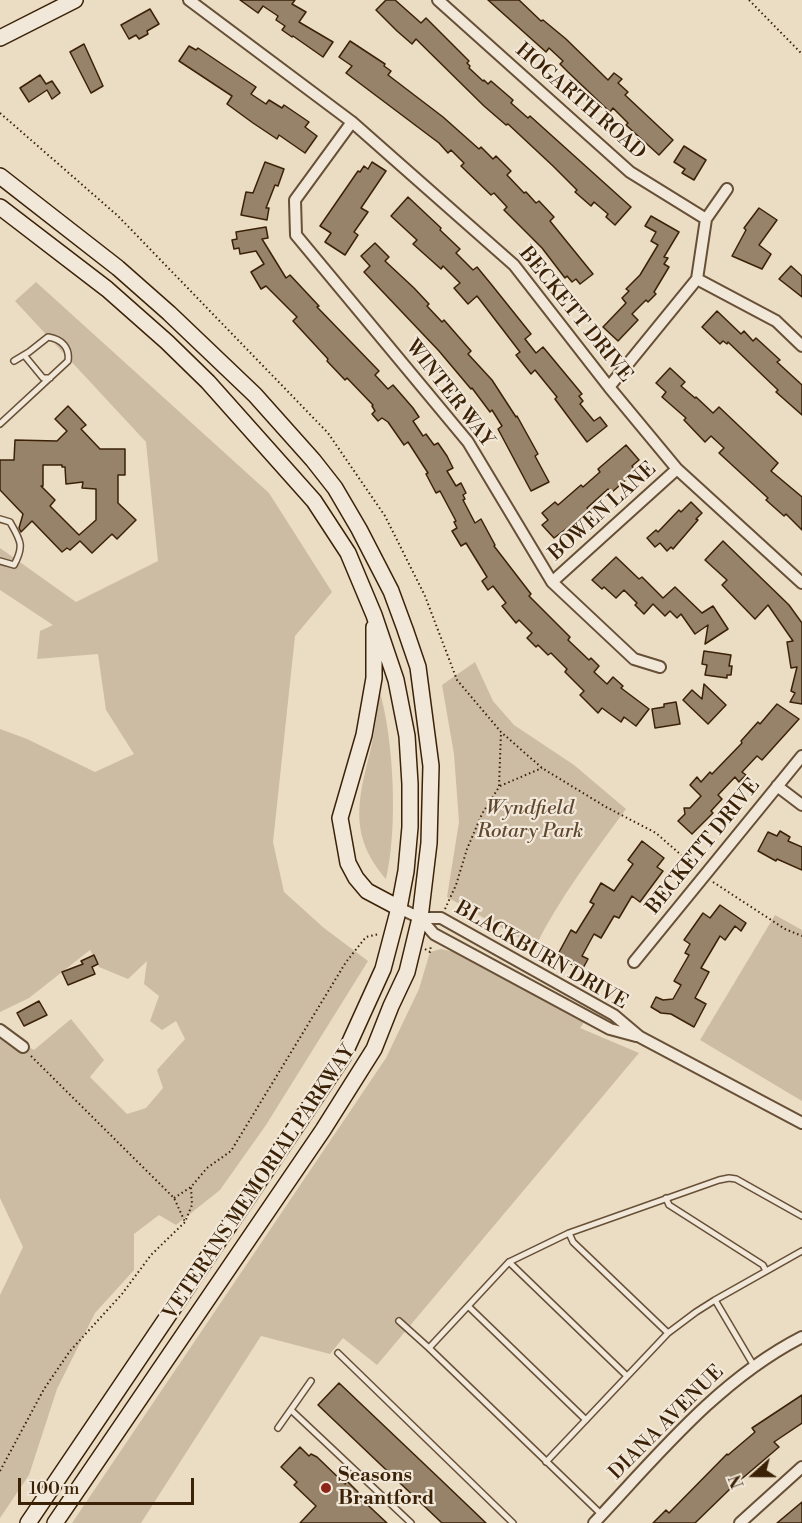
<!DOCTYPE html>
<style>
body{margin:0}
#map{position:relative;width:802px;height:1523px;overflow:hidden;background:#ebdcc4;font-family:"Libre Bodoni",serif}
canvas{display:block}
.north{position:absolute;left:724px;top:1445px;width:60px;height:60px;-webkit-text-stroke:4px #f2e8d9;paint-order:stroke;rotate:249deg;font-size:16px;font-weight:700;line-height:24px;text-align:center;color:#3b2207}
.north::after{content:'';display:block;margin:auto;width:21px;height:27px;background:#3b2207;clip-path:polygon(50% 0,100% 100%,50% 72%,0 100%)}
.scale{position:absolute;left:18px;top:1478px;width:176px;height:27px;box-sizing:border-box;border:3px solid #3b2207;border-top:0;padding-left:8px;font-size:18px;line-height:21px;white-space:nowrap;color:#3b2207;-webkit-text-stroke:4px #f2e8d9;paint-order:stroke}
</style>
<div id="map">
<canvas width="802" height="1523"></canvas>
<div class="north">N</div>
<div class="scale">100 m</div>
</div>
<script>
const ctx = document.querySelector('canvas').getContext('2d');
ctx.lineJoin = 'round';
function fill(path, color) {
  ctx.fillStyle = color;
  ctx.fill(path, 'evenodd');
}
function stroke(path, color, width, dash) {
  ctx.strokeStyle = color;
  ctx.lineWidth = width;
  ctx.lineCap = dash ? 'butt' : 'round';
  ctx.setLineDash(dash || []);
  ctx.stroke(path);
}
function write(font, color, halo, rows, align = 'center') {
  ctx.font = font + ' "Libre Bodoni",serif';
  ctx.lineWidth = 4.5;
  ctx.setLineDash([]);
  ctx.textBaseline = 'middle';
  ctx.strokeStyle = halo;
  ctx.fillStyle = color;
  for (const [text, x, y, turn = 0] of rows) {
    ctx.save();
    ctx.translate(x, y);
    ctx.rotate((+turn || 0) * Math.PI / 180);
    ctx.textAlign = isNaN(turn) ? turn : align;
    if (halo) ctx.strokeText(text, 0, 0);
    ctx.fillText(text, 0, 0);
    ctx.restore();
  }
}
fill(new Path2D(`
 M36,282L269,493L332,592L295,636L273,842L284,892L324,928L368,961L266,1125L220,1190L176,1225L159,1215L134,1234V1270L95,1313L57,1389L29,1475L0,1518V1295L23,1247L0,1198V1031L34,1050L71,1019L104,1060L90,1077L127,1114L146,1108L163,1088L157,1070L185,1039L176,1021L162,1030L150,1021L159,996L144,984L147,961L128,979L99,967L90,950L29,998L0,1012V729L27,739L95,772L134,754L106,710L98,654L37,659L40,631L53,625L0,590V548L76,602L158,561L146,442L15,301Z
 M475,662L493,701L514,725L574,765L626,809C593,854 560,897 535,947L447,897L459,822L454,754L442,685Z
 M379,689C394,739 398,828 386,879C348,835 358,800 371,748C375,729 378,708 379,689Z
 M775,915L802,930V1101L700,1040Z
 M441,949L454,952L585,1021L580,1028L639,1053L377,1365L343,1338L330,1354L261,1336L141,1523H72L386,1058L419,989L430,952Z`), '#cdbca4');
const building = new Path2D(`
 M240,0H295L292,4L306,12L299,22L333,42L323,57L293,36L292,37L282,30L285,26L276,20L278,16L263,6L258,13Z
 M386,0H395L421,23L426,18L469,61L467,63L470,66L469,68L483,81L484,80L488,84L491,81L513,100L511,103L528,118L530,116L631,207L615,225L606,217L608,214L594,202L591,206L575,192L577,190L553,166L508,124L506,125L484,106L416,39L412,44L397,31L376,10Z
 M488,0H519L541,21L543,20L566,39L608,80L614,73L622,79L618,83L628,92L625,95L673,140L659,155L626,125L628,123L613,108L610,112L568,72L560,64L563,61L549,48L546,52Z
 M150,9L159,24L147,31L148,34L139,39L136,35L129,39L121,25Z
 M350,41L385,64L384,66L391,71L388,75L443,117L479,149L481,147L493,159L496,156L511,171L507,175L524,193L526,192L536,203L539,201L554,217L550,221L593,274L580,284L576,279L572,282L567,276L565,278L542,248L504,210L507,207L494,193L491,195L461,166L464,163L451,150L448,153L439,143L346,73L352,66L339,57Z
 M84,44L103,86L91,93L70,52Z
 M189,46L196,50L198,48L256,87L251,94L266,104L269,100L282,108L284,105L309,122L305,127L317,136L305,153L279,135L277,139L253,123L227,104L232,96L179,61Z
 M40,75L46,84L52,81L60,93L52,99L47,90L29,102L20,88Z
 M684,146L706,160L694,180L682,173L685,169L674,162Z
 M265,162L284,169L278,186L275,185L266,208H269L267,220L241,215L246,192L253,193Z
 M372,162L386,171L361,208L368,212L354,232L358,235L345,255L325,242L331,233L320,226L358,171L360,172L364,166L368,169Z
 M408,197L441,228L440,230L460,249L456,253L473,270L477,267L491,284L531,334L525,339L536,353L543,347L582,394L579,396L583,401L580,404L594,421L600,417L607,426L587,442L555,399L557,397L535,370L531,374L516,355L520,352L477,296L468,304L454,288L460,283L443,266L441,269L413,244L417,240L391,216Z
 M759,208L777,220L759,245L771,254L762,269L732,256L746,230L744,228Z
 M651,216L679,232L664,257L668,258L664,264L669,267L654,292L656,294L648,302L646,300L632,314L638,320L618,341L603,327L626,303L622,298L629,291L626,289L640,275L658,245L651,241L656,232L645,226Z
 M266,227L268,238L262,239L286,278L290,275L319,306L317,307L379,371L375,375L388,389L393,385L413,408L419,417L413,421L423,436L426,434L434,445L438,443L447,456L453,468L447,471L456,486L461,483L466,493L463,495L465,499L463,500L475,523L481,519L495,545L494,546L531,594L529,596L570,637L568,640L589,660L591,658L599,666L594,672L607,684L613,677L623,686L621,688L649,709L636,726L624,717L621,722L602,708L598,713L580,695L584,691L565,672L567,669L551,653L548,655L538,645L536,647L527,638L532,633L519,620L516,623L502,606L506,603L493,586L488,590L482,581L487,577L466,543L461,546L452,531L457,528L454,522L456,521L440,491L436,493L426,474L428,473L408,442L404,445L388,422L382,418L378,421L372,414L375,411L372,406L373,405L347,378L345,380L327,361L328,359L293,321L297,317L266,286L261,289L251,272L264,264L256,251L240,254L239,248L234,249L232,240L237,239L236,232Z
 M375,243L389,257L385,261L414,288L429,304L427,306L442,322L444,320L471,351L468,354L492,380L516,417L517,416L538,454L535,456L549,482L531,491L498,429L502,426L492,410L490,412L472,388L471,389L439,351L364,272L370,266L361,256Z
 M791,266L802,276V297L779,279Z
 M717,311L741,334L744,331L753,341L756,338L780,360L777,362L802,385V415L776,392L778,390L728,342L727,344L723,341L720,344L702,327Z
 M670,368L685,382L681,386L695,398L696,397L713,413L719,407L778,463L771,471L802,497V530L786,514L784,516L766,500L768,498L719,453L724,448L711,436L705,442L684,420L686,418L662,397L666,392L656,383Z
 M68,406L86,425L81,429L100,449H125V475H118V503L136,520L117,539L112,534L92,553L80,541L70,550L67,548L62,552L32,521L21,532L19,528L23,514L0,490V460H14L15,440L57,441L67,431L55,419ZM43,465H62V467H65L66,484L83,482L82,488L96,489V520L79,535L50,506L55,500L41,486H43Z
 M626,445L639,460L632,466L636,471L611,493L608,489L587,508L590,511L554,538L542,525L548,520L542,513L555,502L558,505L581,485L583,487L600,472L598,469Z
 M691,502L702,513L696,519L698,520L673,549L671,547L667,551L660,543L655,547L647,538L656,530L658,532L679,510L681,512Z
 M723,541L789,605L802,623V704L790,702L795,693L791,691L797,667L791,668L787,642L793,641L768,605L755,619L722,585L727,580L705,560Z
 M616,557L639,579L642,577L663,598L675,587L702,613L713,606L728,629L705,644L708,625L695,634L681,614L677,618L670,611L665,616L653,604L644,614L635,605L637,603L624,590L616,598L604,587L602,589L592,580Z
 M704,651L731,655L729,666H732L731,675H727V678L705,675L707,665L702,664Z
 M704,684L726,705L708,724L683,700L692,690L702,699Z
 M676,702L680,724L655,728L652,709L664,707V704Z
 M777,704L799,719L762,760L757,756L742,772L746,775L739,782L735,777L718,795L722,799L711,811L713,813L692,834L678,821L685,814L684,808H690L701,796L690,785L697,777L701,782L710,772L712,774L742,743L741,741L758,722L760,724Z
 M780,831L790,837L788,841L802,847V870L777,859L776,861L758,851L768,832L777,836Z
 M642,841L664,858L657,867L663,871L640,902L632,896L619,918L614,916L601,938L594,934L582,956L588,959L582,970L557,956L571,930L576,933L594,904L590,902L601,883L614,891L633,864L628,860Z
 M720,905L746,923L741,931L735,926L725,940L720,936L701,968L709,972L695,998L706,1004L694,1027L671,1014L661,1013L651,1007L656,997L663,1000L673,999L681,985L674,981L689,955L685,953L690,944L684,940L703,913L710,918Z
 M94,955L98,964L92,967L95,974L68,985L62,972L83,964L81,961Z
 M39,1001L47,1015L24,1026L17,1013Z
 M339,1383L440,1479L486,1523H442L318,1405Z
 M802,1395V1423L774,1442L779,1447L731,1488L695,1523H653L666,1510L669,1513L727,1454L728,1455L755,1432L752,1428Z
 M300,1447L309,1456L311,1454L317,1457L345,1484L347,1481L358,1492L356,1494L387,1523H300L316,1506L294,1485L297,1482L281,1467Z
 M802,1502V1523H777Z`);
fill(building, '#978369');
stroke(building, '#3b2207', 1.5);
const service = new Path2D(`
 M24,355L43,378H50
 M0,424L68,361C70,348 62,339 48,337L29,352L14,361
 M0,519L10,522C20,540 25,545 14,565L0,561
 M666,1198L669,1205L763,1265L766,1271
 M569,1233L573,1242L668,1333
 M509,1262L627,1376
 M468,1306L586,1420
 M399,1321L429,1348L509,1262L569,1233L719,1180L729,1178L736,1179L802,1216
 M429,1348L602,1515
 M338,1353L513,1523
 M754,1366L715,1300L802,1251
 M291,1410L411,1523
 M278,1428L311,1381
 M546,1462L668,1333L696,1312L715,1300`);
const minor = new Path2D(`
 M189,0L352,122L514,265L609,387L677,469L802,583
 M438,0L630,172L706,219
 M352,122L295,200L296,235L468,442L552,582L634,659L660,667
 M697,279L776,321L802,346
 M609,387L697,279L706,219L727,189
 M552,582L677,469
 M777,786L802,805
 M399,908L420,918L434,934L610,1029L636,1036
 M420,918H441L614,1015L640,1037L802,1123
 M634,962L802,756
 M0,1030L23,1047
 M594,1523C657,1456 718,1380 802,1337
 M740,1523L802,1467`);
const secondary = new Path2D(`
 M0,38L75,0
 M0,176L118,268L169,313L255,395L313,460L335,488L359,529L391,591L405,629L418,667L431,766L429,843L420,918L407,972L391,1006L374,1049L323,1130L55,1523
 M0,207L107,289L167,342L208,382L314,501L348,553L374,615L396,680L407,736L410,784V827L406,871L399,908L383,969L343,1057L28,1523
 M374,627V678L364,735L340,818L348,863L356,878L367,891L399,908`);
stroke(service, '#675036', 8);
stroke(minor, '#675036', 14);
stroke(secondary, '#3b2207', 18);
stroke(new Path2D(`
 M749,0L802,54
 M0,113L118,216L328,433L385,516L425,596L457,680L501,732L542,768L606,807L656,833L697,869
 M500,786L542,768
 M713,882L785,929L802,936
 M445,909L456,885L467,849L482,814L499,787L501,732
 M425,949L430,952L431,945
 M31,1056L174,1198L185,1222
 M174,1198L191,1187
 M0,1471L44,1389L70,1351L122,1294L151,1255L185,1222L192,1205L191,1187L207,1168L231,1151L346,962L366,937L379,934`), '#3b2207', 2, [1.5, 3]);
stroke(service, '#f2e8d9', 5);
stroke(minor, '#f2e8d9', 10);
stroke(secondary, '#f2e8d9', 15);
for (const [x, y, r, color] of [
 [326,1488,6,"#8f2418"]
]) {
  const dot = new Path2D();
  dot.arc(x, y, r, 0, 2 * Math.PI);
  ctx.fillStyle = color;
  ctx.fill(dot);
  stroke(dot, '#f2e8d9', 2);
}
write('20px', '#3b2207', '#f2e8d9', [
 ["HOGARTH ROAD",580,102,41],
 ["BECKETT DRIVE",575,315,51],
 ["WINTER WAY",449,394,52],
 ["BOWEN LANE",603,512,-42],
 ["BECKETT DRIVE",704,847,-51],
 ["BLACKBURN DRIVE",541,956,30],
 ["VETERANS MEMORIAL PARKWAY",260,1183,-56],
 ["DIANA AVENUE",667,1423,-45]
]);
write('italic 20px', '#60482e', '#f2e8d9', [
 ["Wyndfield",530,809],
 ["Rotary Park",530,832]
]);
write('bold 20px', '#3b2207', '#f2e8d9', [
 ["Seasons",338,1476],
 ["Brantford",338,1499]
], 'left');
</script>
